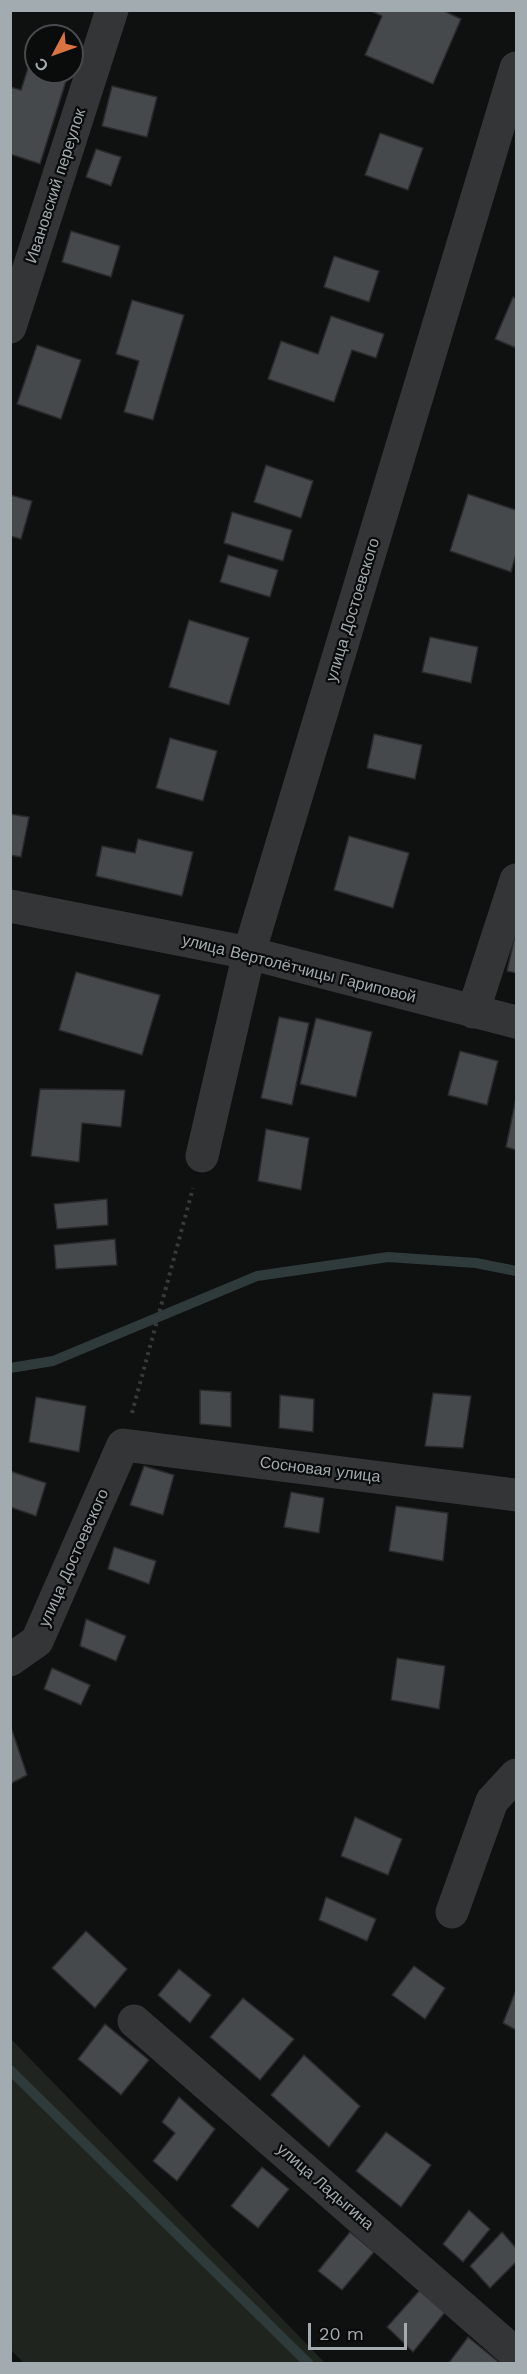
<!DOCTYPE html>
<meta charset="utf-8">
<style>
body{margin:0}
#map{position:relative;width:527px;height:2374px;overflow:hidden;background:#0f1010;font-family:"Work Sans",sans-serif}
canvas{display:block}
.frame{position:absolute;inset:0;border:12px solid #a2abaf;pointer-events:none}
.north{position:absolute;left:24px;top:24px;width:60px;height:60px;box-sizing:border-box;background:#0a0b0b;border:2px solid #474b4d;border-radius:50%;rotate:229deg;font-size:16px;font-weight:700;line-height:24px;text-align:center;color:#a2abaf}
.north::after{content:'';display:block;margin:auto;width:21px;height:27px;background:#d9733f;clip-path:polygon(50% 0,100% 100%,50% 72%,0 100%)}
.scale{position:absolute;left:308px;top:2323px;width:99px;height:27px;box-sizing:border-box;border:3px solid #a2abaf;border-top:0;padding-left:8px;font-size:18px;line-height:21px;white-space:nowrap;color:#a2abaf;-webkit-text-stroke:4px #0a0b0b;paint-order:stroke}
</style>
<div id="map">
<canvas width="527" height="2374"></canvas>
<div class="frame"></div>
<div class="north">С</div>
<div class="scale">20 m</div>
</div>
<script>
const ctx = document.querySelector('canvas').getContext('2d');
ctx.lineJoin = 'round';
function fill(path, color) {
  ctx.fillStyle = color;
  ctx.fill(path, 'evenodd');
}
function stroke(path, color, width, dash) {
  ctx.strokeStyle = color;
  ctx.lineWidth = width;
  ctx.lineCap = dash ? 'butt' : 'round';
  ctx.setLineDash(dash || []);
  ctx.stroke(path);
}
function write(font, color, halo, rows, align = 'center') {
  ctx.font = font + ' "Work Sans",sans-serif';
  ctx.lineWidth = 4.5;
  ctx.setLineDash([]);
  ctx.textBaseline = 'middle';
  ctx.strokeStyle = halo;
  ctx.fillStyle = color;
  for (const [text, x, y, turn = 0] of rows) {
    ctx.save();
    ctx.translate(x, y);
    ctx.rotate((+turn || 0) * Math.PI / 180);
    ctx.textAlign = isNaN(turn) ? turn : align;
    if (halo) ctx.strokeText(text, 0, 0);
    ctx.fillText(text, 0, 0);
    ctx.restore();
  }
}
fill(new Path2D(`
 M10,2039H11L325,2363L25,2364L11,2350Z`), '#20241e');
stroke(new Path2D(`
 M10,1368L53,1361L257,1276L388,1257L476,1263L516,1271
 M10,2070L309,2364`), '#2f3a3b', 10);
const building = new Path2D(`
 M369,10H442L461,19L433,84L365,55L382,16Z
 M28,68L66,81L40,164L10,154V87L21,90Z
 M112,86L157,97L147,137L102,126Z
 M380,133L423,148L408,190L365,175Z
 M96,149L121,157L111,186L86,177Z
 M71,231L120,246L111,277L62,262Z
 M334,256L379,271L369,302L324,287Z
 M513,297L516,299V348L495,339Z
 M132,300L184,315L153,420L124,412L139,361L116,354Z
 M331,316L384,334L376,358L352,350L334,402L268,379L281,341L318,354Z
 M37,345L81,360L61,419L17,404Z
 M266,465L313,481L301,518L254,502Z
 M468,494L516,510V554L511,572L450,551Z
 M10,495L32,501L21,539L10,536Z
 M232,512L292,530L283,561L224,543Z
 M228,555L278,570L270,597L220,582Z
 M189,620L249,638L229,705L169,687Z
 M430,637L478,647L471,683L422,672Z
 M374,734L422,745L415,779L367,768Z
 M170,738L217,751L203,801L156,788Z
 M10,814L29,817L21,857L10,855Z
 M349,836L409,853L393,908L334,890Z
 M138,839L193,852L182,896L96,876L102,846L135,853Z
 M516,931V973L507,971Z
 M76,972L160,995L142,1055L59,1030Z
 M279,1017L309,1023L292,1105L261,1098Z
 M316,1018L372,1032L356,1097L300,1084Z
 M460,1051L498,1061L487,1105L448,1095Z
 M40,1089L125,1090L121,1127L82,1123L79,1162L31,1156Z
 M516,1098V1150L506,1147Z
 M266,1129L309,1138L301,1190L258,1181Z
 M107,1199L108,1225L57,1229L54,1204Z
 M115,1239L117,1265L56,1269L54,1245Z
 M200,1390L231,1392V1427L200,1424Z
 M433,1393L471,1396L463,1448L425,1446Z
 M280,1395L314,1399L313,1432L279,1428Z
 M36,1397L86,1406L79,1452L29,1442Z
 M144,1466L174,1475L163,1515L130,1505Z
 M10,1471L46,1483L36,1516L10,1507Z
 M291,1492L324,1498L319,1533L284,1527Z
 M396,1506L448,1513L443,1561L389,1551Z
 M114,1547L156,1561L149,1584L108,1569Z
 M86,1619L126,1636L116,1661L80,1646Z
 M397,1658L445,1666L439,1709L391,1700Z
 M52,1668L90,1685L81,1705L44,1689Z
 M10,1724L27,1775L10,1784Z
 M355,1817L402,1839L388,1875L341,1856Z
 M326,1897L376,1919L367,1941L319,1920Z
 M86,1931L127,1969L95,2008L52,1968Z
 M414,1966L445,1988L425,2019L392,1995Z
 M179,1969L211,1995L190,2023L158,1995Z
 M516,1990V2030L503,2023Z
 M243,1998L294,2039L260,2080L210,2037Z
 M105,2024L149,2060L121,2095L78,2059Z
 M304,2055L360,2106L329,2147L271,2095Z
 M179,2097L215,2129L177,2181L153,2161L175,2133L162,2122Z
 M386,2132L431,2165L401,2207L356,2171Z
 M262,2167L289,2189L258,2228L231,2206Z
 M469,2210L490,2229L463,2262L443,2244Z
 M350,2232L374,2252L342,2290L318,2271Z
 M502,2232L516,2248V2262L490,2288L470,2266Z
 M420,2290L446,2311L413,2352L387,2327Z
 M468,2337L501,2364H448Z`);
fill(building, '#46494b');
stroke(building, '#2a2a2c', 1.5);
stroke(new Path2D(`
 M132,1413L193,1188`), '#373a3c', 4, [3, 4.5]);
stroke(new Path2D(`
 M10,327L112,10
 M10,906L249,953L516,1022
 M473,1012L516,880
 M202,1156L249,953L516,68
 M10,1660L37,1641L123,1445L516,1495
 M452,1912L492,1801L516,1775
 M134,2021L516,2354`), '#333537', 33);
write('16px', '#a2abaf', '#0a0b0b', [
 ["Ивановский переулок",56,186,-72],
 ["улица Достоевского",353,610,-73],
 ["улица Вертолётчицы Гариповой",299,969,14],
 ["Сосновая улица",320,1470,7],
 ["улица Достоевского",74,1558,-66],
 ["улица Ладыгина",325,2187,41]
]);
</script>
